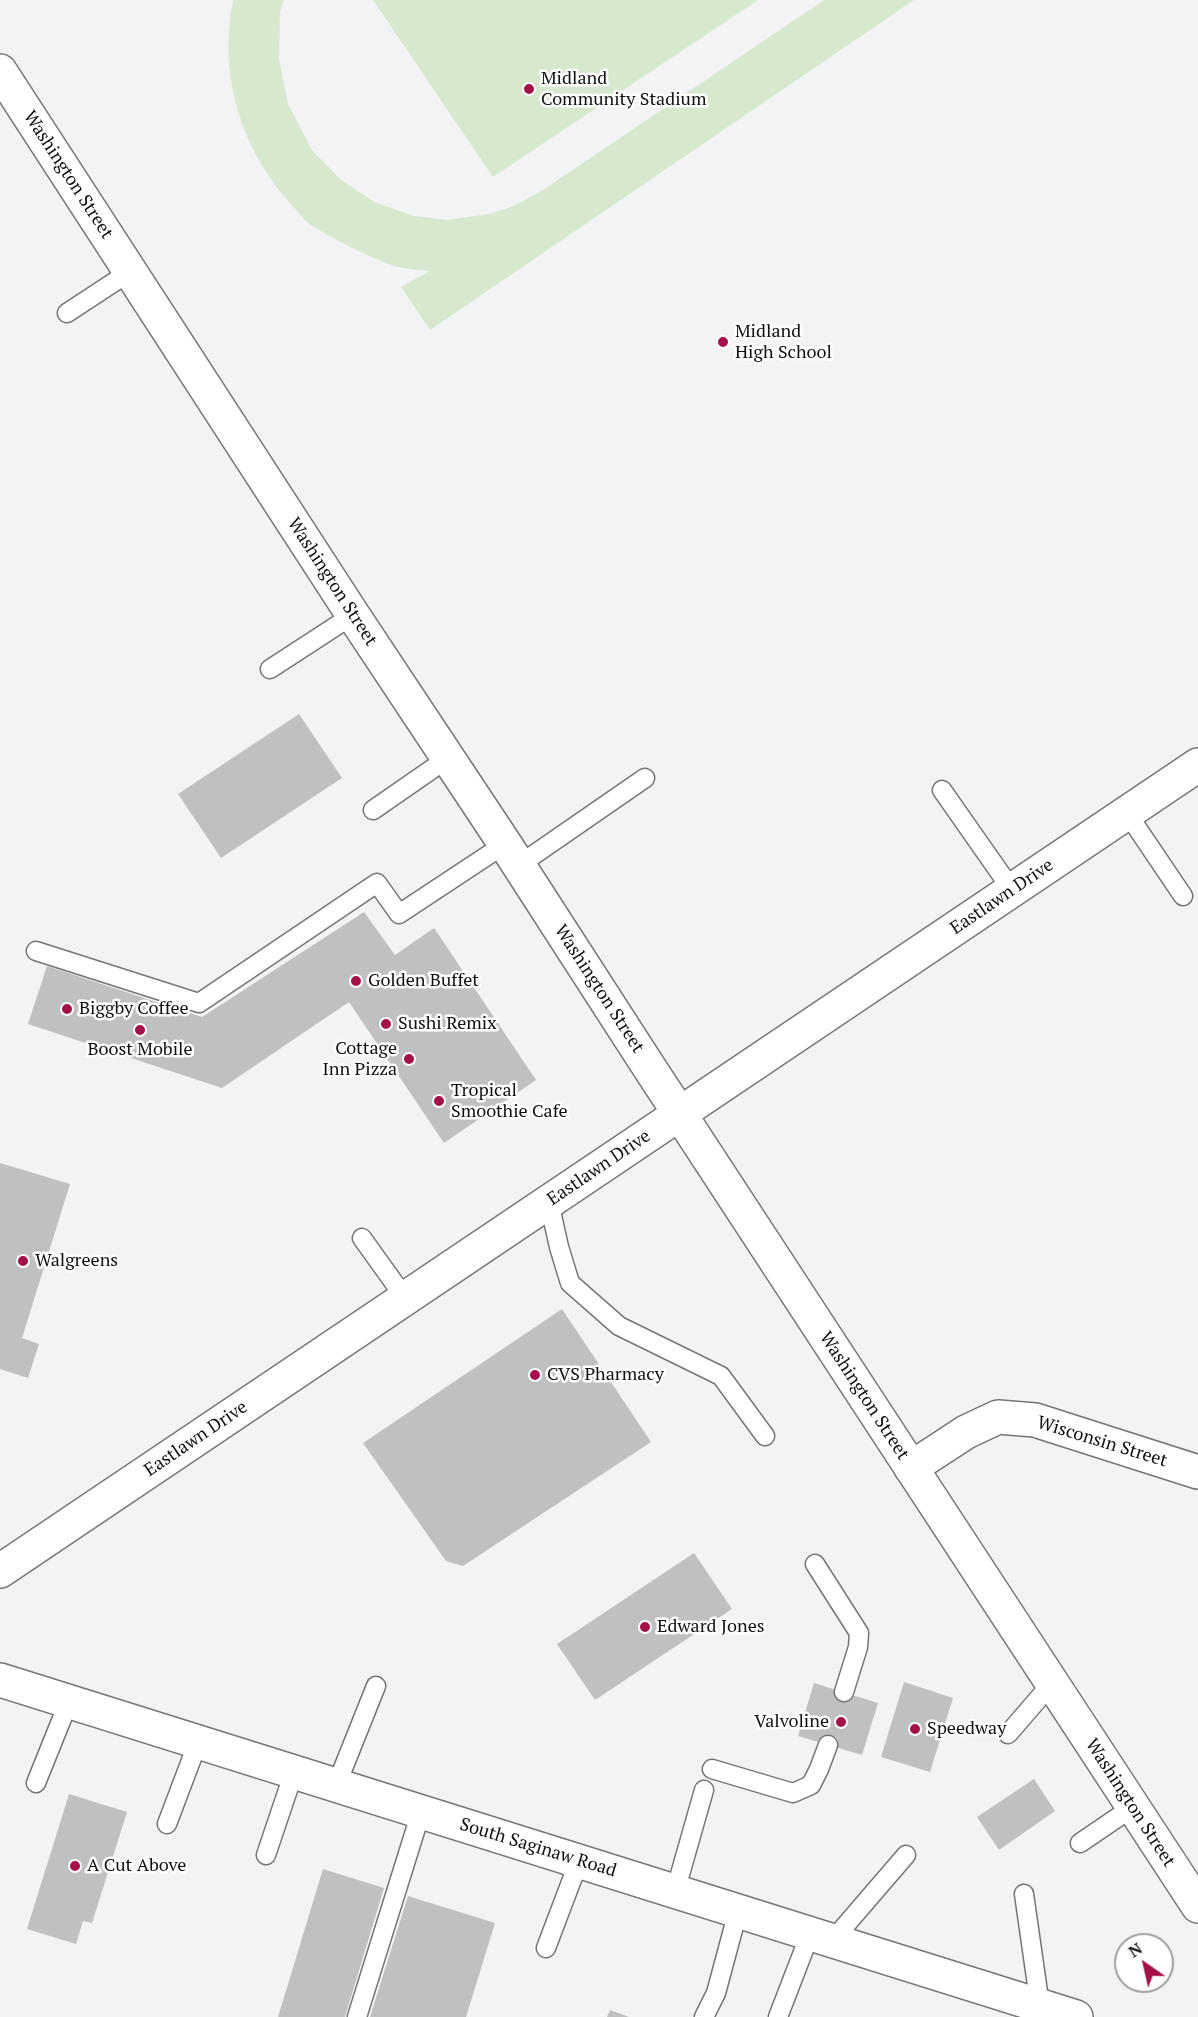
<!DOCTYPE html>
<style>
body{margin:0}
#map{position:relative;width:1198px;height:2017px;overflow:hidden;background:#f2f3f4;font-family:"PT Serif",serif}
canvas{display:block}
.north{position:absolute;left:1114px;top:1933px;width:60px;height:60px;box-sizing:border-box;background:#fff;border:2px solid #9f9f9f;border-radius:50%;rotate:326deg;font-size:16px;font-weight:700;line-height:24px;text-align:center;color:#101010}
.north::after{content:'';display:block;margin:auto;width:21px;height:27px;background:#a5104b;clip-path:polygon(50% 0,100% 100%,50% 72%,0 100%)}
</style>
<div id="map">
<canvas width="1198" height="2017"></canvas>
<div class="north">N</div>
</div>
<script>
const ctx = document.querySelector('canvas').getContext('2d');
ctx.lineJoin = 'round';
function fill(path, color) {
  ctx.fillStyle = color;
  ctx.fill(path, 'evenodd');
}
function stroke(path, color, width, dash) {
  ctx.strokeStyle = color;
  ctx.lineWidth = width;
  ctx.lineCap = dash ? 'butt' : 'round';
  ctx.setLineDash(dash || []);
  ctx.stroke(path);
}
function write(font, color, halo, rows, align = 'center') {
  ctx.font = font + ' "PT Serif",serif';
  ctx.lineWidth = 5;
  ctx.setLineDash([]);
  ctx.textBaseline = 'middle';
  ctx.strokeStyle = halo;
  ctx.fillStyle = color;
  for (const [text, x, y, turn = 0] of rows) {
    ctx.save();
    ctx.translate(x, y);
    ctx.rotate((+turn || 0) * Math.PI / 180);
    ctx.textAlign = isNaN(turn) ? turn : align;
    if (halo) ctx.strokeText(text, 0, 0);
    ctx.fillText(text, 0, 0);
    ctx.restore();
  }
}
fill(new Path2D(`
 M233,0H284L280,12L279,59L288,104L312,150L339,178L374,202L414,216L447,220L490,214L514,206L543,190L824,0H914L430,330L401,287L430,271C420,270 408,269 398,267C375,260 328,237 308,223C301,217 296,209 290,203C240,148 218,73 233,0Z
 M373,0H758L493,177Z`), '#d7e8cf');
fill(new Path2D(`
 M299,714L342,778L221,858L178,794Z
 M364,912L395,955L434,928L536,1080L444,1143L349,1002L222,1088L28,1024L47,966L202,1017Z
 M0,1163L70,1184L22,1338L39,1344L28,1378L0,1369Z
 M562,1309L651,1442L463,1566L446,1561L363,1443Z
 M694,1553L732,1609L595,1700L557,1644Z
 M904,1682L953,1698L930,1772L881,1757Z
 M814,1683L878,1703L862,1755L798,1736Z
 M1034,1779L1055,1811L999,1850L977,1817Z
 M69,1794L127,1812L92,1923L83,1921L76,1944L27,1929Z
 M323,1869L384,1888L345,2017H278Z
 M408,1896L495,1923L466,2017H370Z
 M610,2010L629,2017H607Z`), '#bfc0c1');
const lane = new Path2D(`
 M67,313L131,271
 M270,669L353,615
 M942,790L1012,890
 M373,810L448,758
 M1127,813L1183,896
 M519,865L645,778
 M36,951L199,1003L377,883L399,914L505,844
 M549,1202L559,1247L570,1283L619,1326L721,1376L765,1436
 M362,1238L405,1298
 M815,1564L859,1633L858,1647L844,1692
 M1008,1734L1052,1683
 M712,1769L793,1793L811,1785L819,1769L828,1745
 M36,1783L69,1701
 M336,1786L376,1686
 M167,1824L198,1742
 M1080,1843L1133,1807
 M266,1855L294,1772
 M675,1892L704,1790
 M1024,1894L1040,2006
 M832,1941L906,1855
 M546,1948L579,1861
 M357,2017L421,1812
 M704,2017L716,1993L738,1911
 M778,2017L810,1934`);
const street = new Path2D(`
 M911,1468L966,1432L998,1417L1035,1420L1198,1472`);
const secondary = new Path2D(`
 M0,71L353,615L505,844L647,1064L1198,1906
 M0,1571L1198,765
 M0,1680L1076,2017`);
stroke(lane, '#747576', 21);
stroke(street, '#747576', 36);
stroke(secondary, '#747576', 36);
stroke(lane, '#fff', 18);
stroke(street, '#fff', 33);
stroke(secondary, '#fff', 33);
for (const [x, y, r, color] of [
 [529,89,6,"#a5104b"],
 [723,342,6,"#a5104b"],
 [356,981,6,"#a5104b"],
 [67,1009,6,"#a5104b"],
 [386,1024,6,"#a5104b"],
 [140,1030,6,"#a5104b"],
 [409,1059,6,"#a5104b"],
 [439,1101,6,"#a5104b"],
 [23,1261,6,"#a5104b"],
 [535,1375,6,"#a5104b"],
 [645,1627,6,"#a5104b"],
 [841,1722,6,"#a5104b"],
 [915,1729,6,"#a5104b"],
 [75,1866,6,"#a5104b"]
]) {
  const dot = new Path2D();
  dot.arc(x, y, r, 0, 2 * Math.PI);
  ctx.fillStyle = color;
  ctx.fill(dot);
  stroke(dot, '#fff', 2);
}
write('18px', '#101010', '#fff', [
 ["Midland",541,79],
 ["Community Stadium",541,100],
 ["Midland",735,332],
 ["High School",735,353],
 ["Golden Buffet",368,981],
 ["Biggby Coffee",79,1009],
 ["Sushi Remix",398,1024],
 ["Cottage",397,1049,"right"],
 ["Inn Pizza",397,1070,"right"],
 ["Boost Mobile",140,1050,"center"],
 ["Tropical",451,1091],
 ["Smoothie Cafe",451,1112],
 ["Walgreens",35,1261],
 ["CVS Pharmacy",547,1375],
 ["Edward Jones",657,1627],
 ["Valvoline",829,1722,"right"],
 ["Speedway",927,1729],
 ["A Cut Above",87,1866]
], 'left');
write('18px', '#101010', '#fff', [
 ["Washington Street",68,175,57],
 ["Washington Street",332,582,57],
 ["Eastlawn Drive",1002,897,-34],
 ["Washington Street",599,989,57],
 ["Eastlawn Drive",599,1168,-34],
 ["Washington Street",864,1396,57],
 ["Eastlawn Drive",196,1439,-34],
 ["Wisconsin Street",1102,1442,17],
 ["Washington Street",1130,1803,57],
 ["South Saginaw Road",538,1848,17]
]);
</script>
